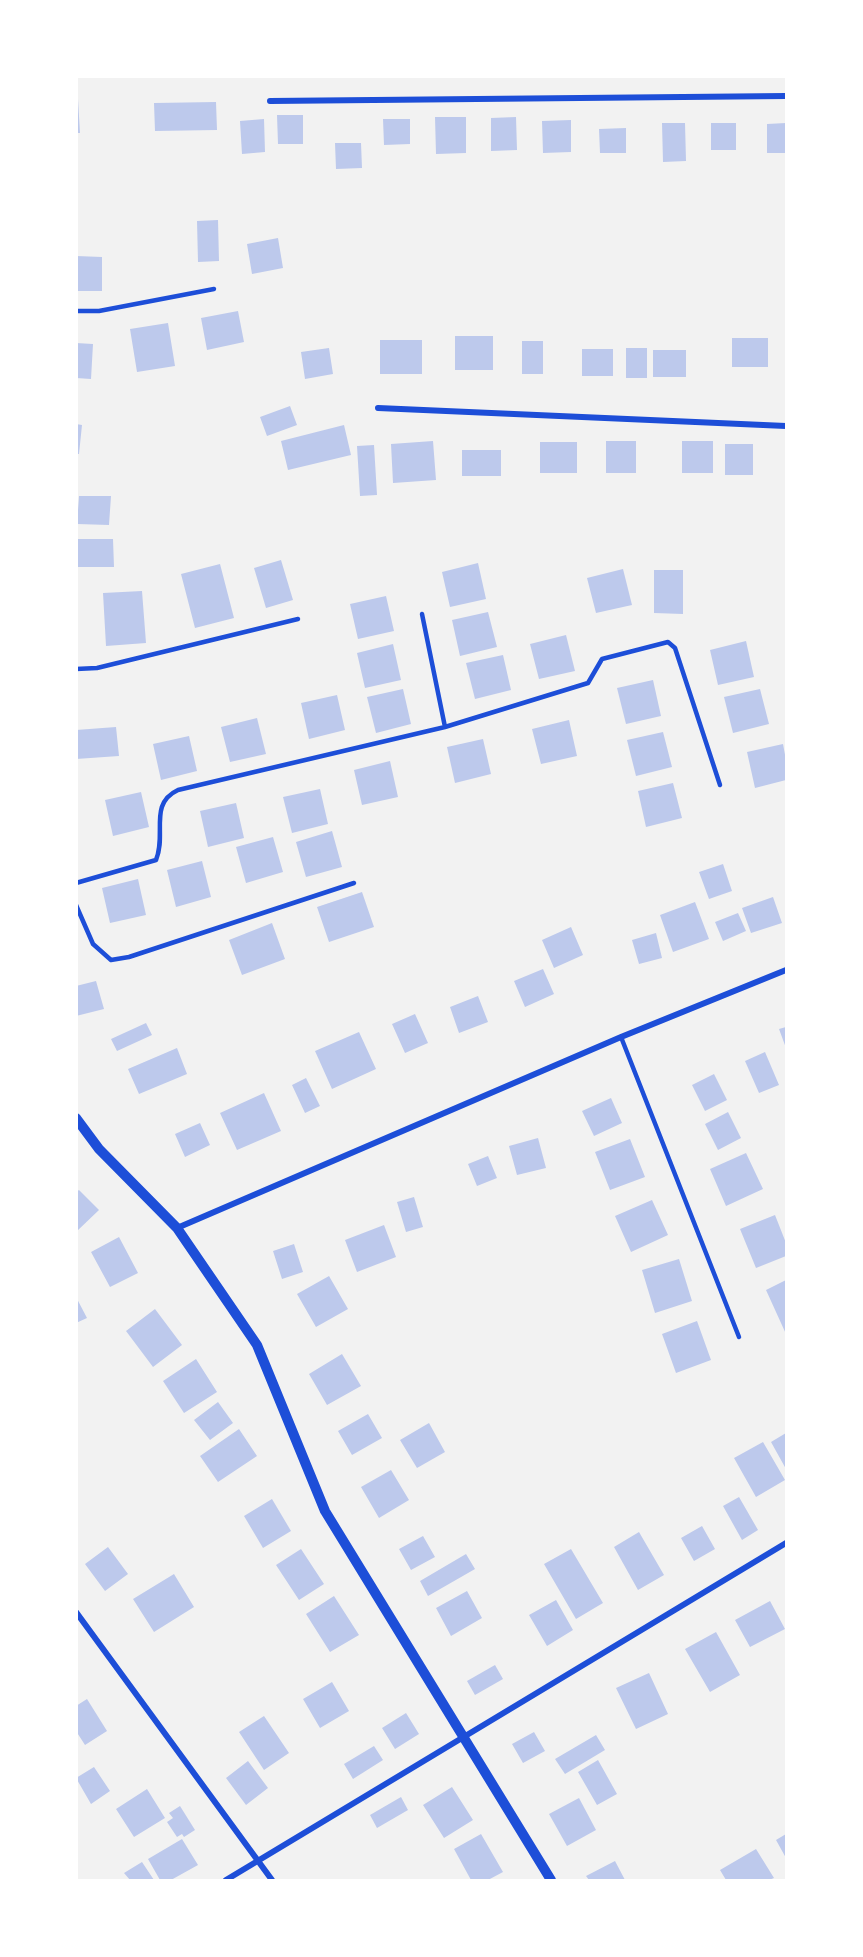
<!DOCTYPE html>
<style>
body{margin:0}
#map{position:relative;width:863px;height:1957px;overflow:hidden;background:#f2f2f2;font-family:Ubuntu,sans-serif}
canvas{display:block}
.frame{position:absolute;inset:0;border:78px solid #fff;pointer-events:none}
</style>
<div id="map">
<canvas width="863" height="1957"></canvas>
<div class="frame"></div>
</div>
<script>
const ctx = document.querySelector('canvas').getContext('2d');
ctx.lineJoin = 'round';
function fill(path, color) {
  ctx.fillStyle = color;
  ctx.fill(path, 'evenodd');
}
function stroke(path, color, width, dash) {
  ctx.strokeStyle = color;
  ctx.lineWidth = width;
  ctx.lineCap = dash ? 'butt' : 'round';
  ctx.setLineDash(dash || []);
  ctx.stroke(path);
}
fill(new Path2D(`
 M76,99H78L80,133H76Z
 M216,102L217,130L155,131L154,103Z
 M277,115H303V144H278Z
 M435,117H466V153L436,154Z
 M516,117L517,150L491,151V118Z
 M264,119L265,152L242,154L240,121Z
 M383,119H410V144L384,145Z
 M571,120V152L543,153L542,121Z
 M662,123H685L686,161L663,162Z
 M711,123H736V150H711Z
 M786,123V153H767V124Z
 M626,128V153H600L599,129Z
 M335,143H361L362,168L336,169Z
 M218,220L219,261L198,262L197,221Z
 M278,238L283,268L252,274L247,244Z
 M76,256L102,257V291H76Z
 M238,311L244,342L207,350L201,318Z
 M168,323L175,366L137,372L130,329Z
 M455,336H493V370H455Z
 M732,338H768V367H732Z
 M380,340H422V374H380Z
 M522,341H543V374H522Z
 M76,343L93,344L91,379L76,378Z
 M329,348L333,374L305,379L301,352Z
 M626,348H647V378H626Z
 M582,349H613V376H582Z
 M653,350H686V377H653Z
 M290,406L297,425L267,436L260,417Z
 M76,424L82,425L79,454H76Z
 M344,425L351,455L288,470L281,441Z
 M433,441L436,480L393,483L391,444Z
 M606,441H636V473H606Z
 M682,441H713V473H682Z
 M540,442H577V473H540Z
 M725,444H753V475H725Z
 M374,445L377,495L360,496L357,446Z
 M462,450H501V476H462Z
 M79,496H111L109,525L77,524Z
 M76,539H113L114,567H76Z
 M281,560L293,600L266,608L254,568Z
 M478,563L486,599L450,607L442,572Z
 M220,564L234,618L195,628L181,574Z
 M623,569L632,605L596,613L587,578Z
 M654,570H683V614L654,613Z
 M142,591L146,643L106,646L103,593Z
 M386,596L394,631L358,639L350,604Z
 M488,612L497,647L460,656L452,620Z
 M566,635L575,671L539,679L530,644Z
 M746,641L754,677L718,685L710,650Z
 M393,644L401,680L365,688L357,653Z
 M503,655L511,690L475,699L466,663Z
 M653,680L661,716L626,724L617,688Z
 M403,689L411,724L376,733L367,697Z
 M760,689L769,724L733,733L724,697Z
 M337,695L345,730L309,739L301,703Z
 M257,718L266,754L230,762L221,727Z
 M569,720L577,756L541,764L532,729Z
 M116,727L119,756L76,759V730Z
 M663,732L672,767L636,776L627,740Z
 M189,736L197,771L161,780L153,744Z
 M483,739L491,774L455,783L447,747Z
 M783,744L786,760V780L755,788L747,752Z
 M390,761L398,797L362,805L354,770Z
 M673,783L682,818L646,827L638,791Z
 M320,789L328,824L292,833L283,797Z
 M141,792L149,827L113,836L105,800Z
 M236,803L244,838L208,847L200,811Z
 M332,831L342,867L306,877L296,842Z
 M273,837L283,872L246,883L236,847Z
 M202,861L211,897L176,907L167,870Z
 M723,864L732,891L709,899L699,872Z
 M138,879L146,915L110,923L102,888Z
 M362,892L374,927L329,942L317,907Z
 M773,897L782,923L751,933L742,908Z
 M695,902L709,939L673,952L660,915Z
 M738,913L746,931L723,941L715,922Z
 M272,923L285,959L242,975L229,940Z
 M571,927L583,955L554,968L542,940Z
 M656,933L662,958L639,964L632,940Z
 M543,969L554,994L525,1007L514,981Z
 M96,981L104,1009L76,1016V986Z
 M478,996L488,1022L459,1033L450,1007Z
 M415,1014L428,1043L405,1053L392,1024Z
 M146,1023L152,1035L117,1051L111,1039Z
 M786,1027V1048L779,1029Z
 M359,1032L376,1069L332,1089L315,1051Z
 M177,1048L187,1074L139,1094L128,1069Z
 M765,1052L779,1085L759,1093L745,1061Z
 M714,1074L727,1100L705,1111L692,1085Z
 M306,1078L320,1106L305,1113L292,1085Z
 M264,1093L281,1131L237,1150L220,1113Z
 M611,1098L622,1123L594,1136L582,1111Z
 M728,1112L741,1138L718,1150L705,1124Z
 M200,1123L210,1145L185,1157L175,1134Z
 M538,1138L546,1168L517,1175L509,1146Z
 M630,1139L645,1177L610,1190L595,1152Z
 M746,1153L763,1189L726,1206L710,1169Z
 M488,1156L497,1178L477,1186L468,1164Z
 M79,1190L99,1210L76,1232V1192Z
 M414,1197L423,1227L406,1232L397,1202Z
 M652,1200L668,1235L631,1252L615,1216Z
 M775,1215L786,1243V1256L756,1268L740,1229Z
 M384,1225L396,1257L357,1272L345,1240Z
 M119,1237L138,1273L110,1287L91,1252Z
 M294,1244L303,1272L282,1279L273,1251Z
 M679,1259L692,1301L655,1313L642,1270Z
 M329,1276L348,1309L316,1327L297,1294Z
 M786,1280V1334L766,1290Z
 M76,1297L87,1318L76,1323Z
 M155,1309L182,1345L153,1367L126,1331Z
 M697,1321L711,1360L676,1373L662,1334Z
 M342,1354L361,1386L327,1405L309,1374Z
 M196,1359L217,1392L184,1413L163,1381Z
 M218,1402L233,1423L210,1440L194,1420Z
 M368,1414L382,1438L352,1455L338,1431Z
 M429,1423L445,1452L417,1468L400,1440Z
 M239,1429L257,1456L218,1482L200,1456Z
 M786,1433V1469L771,1442Z
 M763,1442L785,1480L756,1497L734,1458Z
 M391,1470L409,1500L379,1518L361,1487Z
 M739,1497L758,1530L742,1540L723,1506Z
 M272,1499L291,1531L263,1548L244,1516Z
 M702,1526L715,1549L694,1561L681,1538Z
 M639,1532L664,1575L638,1590L614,1547Z
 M423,1536L435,1557L411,1570L399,1549Z
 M108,1547L128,1574L105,1591L85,1564Z
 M301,1549L324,1584L299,1600L276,1565Z
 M571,1549L603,1603L576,1619L544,1564Z
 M466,1554L475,1569L428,1596L420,1581Z
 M174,1574L194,1607L154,1632L133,1599Z
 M467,1591L482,1618L451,1636L436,1608Z
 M334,1596L359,1635L330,1652L306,1614Z
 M556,1600L573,1630L547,1646L529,1615Z
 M770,1601L785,1629L750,1647L735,1620Z
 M716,1632L740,1675L710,1692L685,1649Z
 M495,1665L503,1679L475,1695L467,1681Z
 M649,1673L668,1714L636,1729L616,1688Z
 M332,1682L349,1711L320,1728L303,1699Z
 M87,1699L107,1731L85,1745L76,1731V1706Z
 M406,1713L419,1734L395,1749L382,1728Z
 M264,1716L289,1753L264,1770L239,1732Z
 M534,1732L545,1751L523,1763L512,1744Z
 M596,1735L605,1750L565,1774L555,1759Z
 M374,1746L383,1760L353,1779L344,1764Z
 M598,1760L617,1794L597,1805L578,1772Z
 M248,1761L268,1788L246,1805L226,1778Z
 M94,1767L110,1791L91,1804L76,1778Z
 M452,1787L473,1820L444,1838L423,1805Z
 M147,1789L165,1818L134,1837L116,1809Z
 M401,1797L408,1810L377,1828L370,1815Z
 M579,1798L596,1830L567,1846L549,1814Z
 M180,1806L195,1830L184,1837L182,1834L177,1837L167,1822L173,1818L169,1813Z
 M481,1834L503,1872L488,1880H471L454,1849Z
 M786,1834V1858L776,1840Z
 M182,1839L198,1865L171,1880H160L148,1859Z
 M756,1849L774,1878L769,1880H726L720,1870Z
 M615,1861L625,1880H589L586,1876Z
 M142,1862L154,1880H130L124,1873Z`), '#bdc9ec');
stroke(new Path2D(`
 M76,311H99L214,289
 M422,614L445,727
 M76,669L97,668L298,619
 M76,883L156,860C167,834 148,804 178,790L445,727L588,683L602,659L668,642L675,648L720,785
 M76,905L93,944L111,960L129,957L354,883
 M621,1037L739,1337`), '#1d4ed8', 4.5);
stroke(new Path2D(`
 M270,101L786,96
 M378,408L786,426
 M177,1228L621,1037L786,970
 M76,1612L272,1880
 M226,1880L786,1543`), '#1d4ed8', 6);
stroke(new Path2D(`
 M76,1118L99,1149L177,1228L257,1345L325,1511L551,1880`), '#1d4ed8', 10);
</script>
